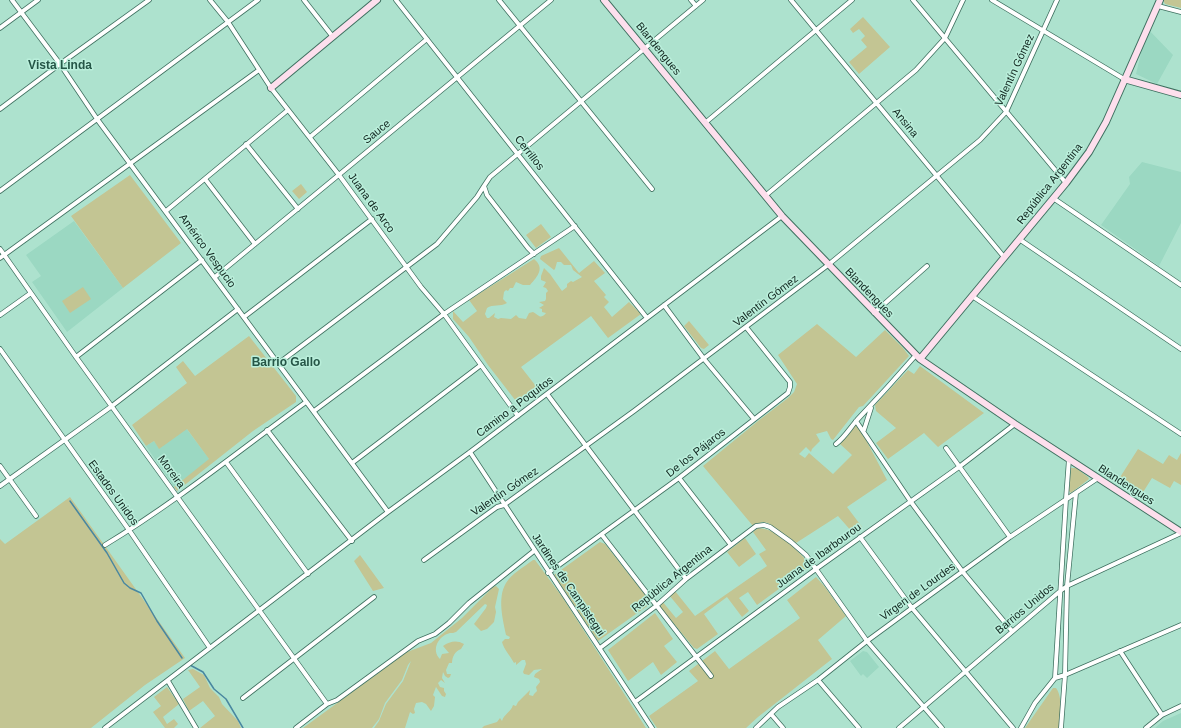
<!DOCTYPE html>
<meta charset="utf-8">
<style>
body{margin:0}
canvas{display:block;background:#ade2ce}
</style>
<canvas width="1181" height="728"></canvas>
<script>
const ctx = document.querySelector('canvas').getContext('2d');
ctx.lineJoin = 'round';
function fill(path, color) {
  ctx.fillStyle = color;
  ctx.fill(path, 'evenodd');
}
function stroke(path, color, width, dash) {
  ctx.strokeStyle = color;
  ctx.lineWidth = width;
  ctx.lineCap = dash ? 'butt' : 'round';
  ctx.setLineDash(dash || []);
  ctx.stroke(path);
}
function write(font, color, halo, rows, align = 'center') {
  ctx.font = font + ' Helvetica,sans-serif';
  ctx.lineWidth = 3;
  ctx.setLineDash([]);
  ctx.textBaseline = 'middle';
  ctx.strokeStyle = halo;
  ctx.fillStyle = color;
  for (const [text, x, y, turn = 0] of rows) {
    ctx.save();
    ctx.translate(x, y);
    ctx.rotate((+turn || 0) * Math.PI / 180);
    ctx.textAlign = isNaN(turn) ? turn : align;
    if (halo) ctx.strokeText(text, 0, 0);
    ctx.fillText(text, 0, 0);
    ctx.restore();
  }
}
fill(new Path2D(`
 M1147,28L1173,55L1157,84L1136,74Z
 M1142,162L1181,172V223L1159,266L1101,225L1130,184L1129,177Z
 M74,221L123,288L67,332L32,282L41,276L26,255Z
 M186,428L210,460L174,487L146,446L154,441L159,448Z
 M863,651L867,652L879,667L867,678L863,674L861,676L850,661Z
 M1181,713V728H1155L1163,721Z`), '#9bd8c2');
fill(new Path2D(`
 M1163,0H1181V8L1165,4Z
 M863,17L890,47L859,74L849,62L867,47L861,40L865,36L859,29L853,33L850,29Z
 M130,175L181,243L123,288L71,216Z
 M301,184L307,192L299,199L292,191Z
 M541,224L551,237L536,248L526,235Z
 M559,248L579,273L594,261L605,273L594,281L606,295L604,297L609,302L604,307L612,317L629,302L641,314L608,338L591,316L521,367L539,390L519,405L488,365L469,337L453,319V311L463,322L477,311L469,300L534,259C545,268 538,276 530,285H523L516,282L513,288H510L508,291L506,290L504,292L503,299L507,303C500,307 493,304 487,308L485,314L487,318H489L495,313L494,317L498,319L501,318L511,319L516,315L519,318L526,319L529,313L533,312C539,315 540,320 546,313L542,312V309L539,308L544,305L539,302L545,301L546,299V293L548,291L546,288L543,287L546,282L541,280V276L544,268L550,274L562,291L567,287V284L571,281L573,282L582,277L573,270L571,265H564L561,262H557L555,269L554,270L540,259L541,256Z
 M83,287L91,299L70,313L62,301Z
 M689,321L709,345L704,349L701,348L684,326Z
 M817,324L856,357L885,330L903,348L909,356L863,406L859,407L833,440L831,439L827,431L816,434L820,441L812,449L811,452L806,447L799,454L805,458L809,453L833,474L852,455L840,444L856,424L864,436L887,480L847,507L862,527L853,533L838,516L796,543L768,523L762,522L753,526L703,466L758,421L788,398L794,392L797,384L778,355Z
 M249,336L296,396V402L253,431L177,491L174,487L209,459L187,429L159,449L154,441L146,446L132,425L187,383L176,367L183,361L195,376Z
 M920,366L984,413L938,447L924,433L888,459L876,443L896,428L876,411L875,405L908,370L914,374Z
 M1138,449L1163,464L1169,455L1177,460L1181,453V485L1174,481L1170,488L1152,478L1140,497L1117,482Z
 M1071,468H1076L1088,477L1089,479L1071,493L1069,491Z
 M70,497L185,658L145,685L91,728H0V539L5,544Z
 M758,528C780,529 796,550 810,564V566L757,605L748,592L739,598L749,611L742,617L727,597L704,614L718,634L697,649L694,648L660,607L662,601L676,618L683,612L669,595L675,591L695,616L767,566L759,554L766,550L753,532Z
 M745,538L756,554L739,567L727,552Z
 M600,542L605,544L650,601V604L598,641L554,575Z
 M360,555L384,588L373,591L354,561Z
 M533,560H535L563,598L646,728H482L484,726L497,722L500,718L502,721C504,714 511,712 513,705L516,706L518,702L530,690L529,695L533,696L534,694L537,691L536,687L540,682L539,679L534,677L535,674L542,669L534,670L529,675L524,674L523,672L526,664L525,660H522L516,665V662L514,663C510,655 504,650 502,642L505,639H509L510,637L506,635C503,620 497,598 506,583C512,573 524,567 533,560Z
 M816,577L825,587L846,616L818,640L832,659L758,717L746,728H657L649,716L698,681L689,671L715,651L729,669L800,618L787,600Z
 M496,586L499,589L495,607L496,612L494,622L487,629L481,631L474,624L486,608L487,605L485,604L456,632C454,633 452,633 450,633C438,636 431,650 440,659L442,654L449,653L443,646C450,641 457,640 464,644L461,649C455,651 452,657 452,663H449L446,670L447,674H451L450,677L448,678L445,676L443,672L442,678L445,683L441,680L438,683L440,687L444,688V691L446,694L445,697L442,696L436,687L433,695L435,697L434,706L431,711L426,704L422,702L416,703L414,709L415,713L413,714L410,712L405,728H374L379,721L386,704L403,681L411,661L408,665L402,680L385,703L379,719L372,728H303L407,652L431,643L462,618L493,587Z
 M655,613L673,639L664,646L677,662L661,675L653,662L628,681L608,650Z
 M193,669L204,675L210,688L219,697L222,704L238,721L241,728H200L215,716L203,701L189,711L183,699L200,687L188,670Z
 M167,687L179,704L163,717L167,724L174,719L178,724L174,728H165L153,712L161,706L154,697Z
 M1053,688H1056C1063,697 1060,716 1059,728H1025Z`), '#c3c593');
stroke(new Path2D(`
 M70,501L107,553L124,583L130,588L141,593L157,621L182,658
 M190,665L203,672L214,689L226,699L243,728`), '#4987a0', 1.5);
const street = new Path2D(`
 M12,0L60,64L97,119L388,512
 M210,0L228,22L271,88L339,175L421,287L444,314L518,416
 M304,0L333,37
 M396,0L647,318
 M499,0L652,189
 M691,0L696,6
 M791,0L1004,257
 M913,0L1066,183
 M992,0L1124,79
 M1158,6L1181,12
 M0,28L38,0
 M0,109L60,64L149,0
 M705,123L852,0
 M310,137L427,39
 M246,144L298,209
 M205,179L255,244
 M0,191L258,0
 M765,196L916,70L945,38L963,0
 M1053,198L1181,285
 M166,211L288,110
 M1019,239L1181,349
 M0,249L76,357L327,704
 M534,254L528,248L487,195L484,186L490,177L703,0
 M0,258L259,70
 M215,277L551,0
 M972,296L1181,434
 M664,305L704,359L754,419
 M874,313L927,266
 M0,315L31,293
 M244,317L372,219
 M0,349L129,530L210,648
 M76,357L202,260
 M279,363L437,244L477,197L484,186
 M547,394L686,579
 M314,411L444,314L575,226
 M856,421L911,502L962,571L1012,631
 M267,430L352,541
 M864,430L871,408
 M836,444C845,437 850,428 857,420C877,399 897,377 916,355
 M946,448L1010,537
 M470,452L652,728
 M226,462L308,574
 M352,463L481,365
 M0,466L36,516
 M679,478L731,545
 M0,486L112,406L238,309
 M602,535L711,676
 M860,537L912,608L1013,728
 M105,545C176,502 240,450 306,402
 M424,560L497,507L504,505L634,411L828,265L980,140L1006,112L1057,0
 M548,573L679,478L788,393L790,387V382L746,327
 M600,648L656,606L686,579L756,526L764,525L770,527L791,542L806,555L867,641L942,728
 M1120,651L1162,715
 M1055,678L1066,499L1069,459
 M818,680L859,728
 M168,681L196,728
 M243,698L374,597
 M635,702L816,569L959,467L1015,424
 M771,714L783,728
 M105,728L388,512L470,452L782,216
 M296,728L327,704L337,700L418,641L435,634L449,623L469,603L534,551
 M756,728L778,707L818,680L867,641L912,608L1010,537L1098,478
 M899,728L1059,592L1067,586L1181,533
 M1021,728L1035,703L1055,678L1065,675L1181,625
 M1061,728L1065,675L1067,586L1076,493
 M1146,728L1162,715L1181,706`);
const secondary = new Path2D(`
 M604,0L782,216L920,359L1015,424L1181,532
 M1124,79L1181,95
 M271,88L377,0
 M920,359L1066,183L1089,152L1106,122L1160,0`);
stroke(street, '#3f7060', 5.5);
stroke(secondary, '#3f7060', 8);
stroke(street, '#fff', 4);
stroke(secondary, '#fddfed', 6);
write('11px', '#10251e', '#baefdb', [
 ["Blandengues",658,49,51],
 ["Valentín Gómez",1015,70,-65],
 ["Ansina",905,123,51],
 ["Sauce",377,132,-39],
 ["Cerrillos",529,153,52],
 ["República Argentina",1050,184,-52],
 ["Juana de Arco",371,203,54],
 ["Américo Vespucio",207,251,54],
 ["Blandengues",869,293,46],
 ["Valentín Gómez",766,301,-37],
 ["Camino a Poquitos",515,407,-37],
 ["De los Pájaros",696,453,-38],
 ["Moreira",171,472,54],
 ["Blandengues",1126,485,33],
 ["Valentín Gómez",505,492,-34],
 ["Estados Unidos",113,493,54],
 ["Juana de Ibarbourou",819,556,-36],
 ["República Argentina",672,579,-39],
 ["Jardines de Campistegui",568,585,56],
 ["Virgen de Lourdes",918,592,-36],
 ["Barrios Unidos",1025,609,-40]
]);
write('bold 12px', '#255647', '#baefdb', [
 ["Vista Linda",60,66],
 ["Barrio Gallo",286,363]
]);
</script>
